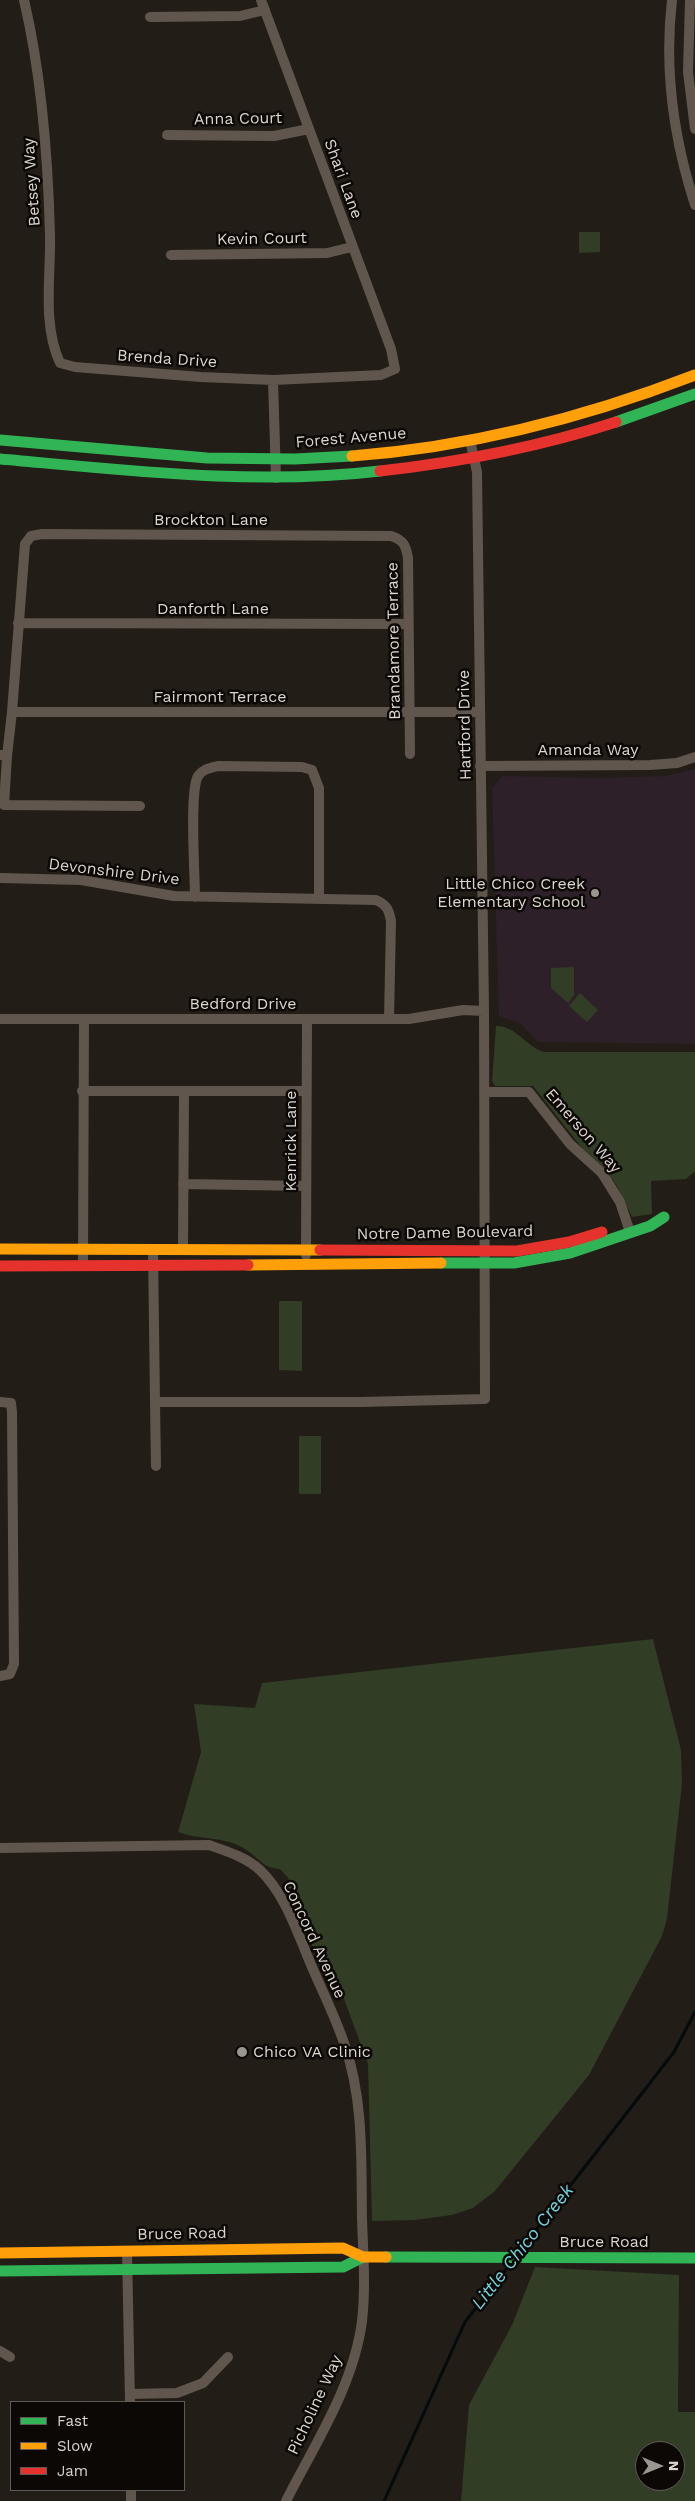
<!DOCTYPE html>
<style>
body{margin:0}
#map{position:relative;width:695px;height:2501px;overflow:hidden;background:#221d17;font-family:"Work Sans",sans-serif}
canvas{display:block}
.legend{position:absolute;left:10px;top:2401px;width:175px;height:90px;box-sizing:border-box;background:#0c0805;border:1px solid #5f5a56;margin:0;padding:6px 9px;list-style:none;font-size:15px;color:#dcd6cf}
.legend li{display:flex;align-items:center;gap:10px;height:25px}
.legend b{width:25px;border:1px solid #5f5a56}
.north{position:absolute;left:635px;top:2441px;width:50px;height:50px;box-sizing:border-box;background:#0c0805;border:1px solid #5f5a56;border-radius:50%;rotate:90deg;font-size:14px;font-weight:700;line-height:20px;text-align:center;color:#dcd6cf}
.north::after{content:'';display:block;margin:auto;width:18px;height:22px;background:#9b958f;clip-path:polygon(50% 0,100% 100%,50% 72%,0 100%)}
</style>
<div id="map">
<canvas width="695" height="2501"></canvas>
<ul class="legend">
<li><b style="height:6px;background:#30b455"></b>Fast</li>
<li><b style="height:6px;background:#ff9f0a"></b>Slow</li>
<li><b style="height:6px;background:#e5322d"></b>Jam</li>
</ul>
<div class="north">N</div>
</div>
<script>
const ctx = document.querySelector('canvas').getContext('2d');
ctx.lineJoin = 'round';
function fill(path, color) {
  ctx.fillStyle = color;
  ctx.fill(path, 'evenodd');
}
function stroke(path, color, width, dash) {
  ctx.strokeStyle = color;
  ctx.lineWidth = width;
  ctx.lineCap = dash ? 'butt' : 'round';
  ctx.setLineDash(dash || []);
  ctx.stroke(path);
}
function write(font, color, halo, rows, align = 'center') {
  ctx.font = font + ' "Work Sans",sans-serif';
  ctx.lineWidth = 5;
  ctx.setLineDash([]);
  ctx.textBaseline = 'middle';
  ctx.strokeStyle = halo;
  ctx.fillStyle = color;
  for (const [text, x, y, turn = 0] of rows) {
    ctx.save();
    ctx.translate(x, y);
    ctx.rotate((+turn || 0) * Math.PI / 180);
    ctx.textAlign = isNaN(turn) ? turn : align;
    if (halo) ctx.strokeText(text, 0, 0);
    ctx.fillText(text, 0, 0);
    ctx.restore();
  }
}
fill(new Path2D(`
 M695,769V1044L538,1042L521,1024L499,1016L492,788L502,776L601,778L665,776Z`), '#2d2029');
fill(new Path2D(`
 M579,232H600V252L579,253Z
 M574,967V995L568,1003L551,988V968Z
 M580,993L598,1010L587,1022L569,1006Z
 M496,1026C517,1026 525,1046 544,1052H695V1171L686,1179L651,1181L652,1214L632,1217L617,1186L606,1170L582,1148L533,1086H495L492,1081Z
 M279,1301H302V1371L279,1370Z
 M299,1436H321V1494H299Z
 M653,1639L681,1750L682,1784L667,1919L662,1936L589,2075L495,2191L473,2208L452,2215L415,2220L372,2221L368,2064L341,1991L325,1974L285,1885L289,1879L280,1869C261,1868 260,1858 245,1849C225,1836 199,1840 178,1832L201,1752L194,1704L255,1708L262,1683Z
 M535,2267L679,2275L678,2412H695V2501H461L469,2405L512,2325ZM645,2451H675V2481H645Z`), '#313d25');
stroke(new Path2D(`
 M518,2253L674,2052L695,2012
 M384,2501L465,2322L510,2264`), '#030b0c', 3);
stroke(new Path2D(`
 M24,0C42,76 48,157 50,235C51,276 42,324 60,363L75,367L201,377L273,380L381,375L395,369L391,349L261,0
 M672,0C664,69 674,140 695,205
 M690,0L688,72L695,129
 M150,17L240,16L265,10
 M167,135L274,136L309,129
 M171,255L327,253L352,247
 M273,380L276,478
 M18,623L407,624
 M12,712L25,544L31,536L42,534L391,536C404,540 406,546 408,558L410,754
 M0,755L7,756L12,712H479
 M7,756L4,805L140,806
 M480,766L650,765L677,763L695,757
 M0,878L81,880L174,896L376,900C387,905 389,910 391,921L389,1019
 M195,897C195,874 189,792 198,776C203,769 210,768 218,766L302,767L312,770L319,788V898
 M0,1019H409L463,1010L484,1011
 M82,1091H306
 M484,1092H529L570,1144L602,1173L620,1202L630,1232
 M183,1184L306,1186
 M153,1250L155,1402H360L485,1399L484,1011L477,472L470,440
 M183,1250L184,1091
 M306,1255L307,1019
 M83,1266L84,1019
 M0,1402L11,1403L12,1412L14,1664L10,1674L0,1676
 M155,1402L156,1466
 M0,1848L209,1845C226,1851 246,1857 260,1870C283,1892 295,1926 307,1955C319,1985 335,2015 345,2046C364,2101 361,2161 362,2218C363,2252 366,2287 362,2321C354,2385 315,2444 286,2501
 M127,2251L130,2402
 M0,2351L10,2357
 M130,2394L177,2393L203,2383L228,2357
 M131,2490V2501`), '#60564e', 10);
stroke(new Path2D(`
 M616,422L695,394
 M0,440L207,458L295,459L352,456
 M0,459C126,470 254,486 380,471
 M441,1263H514L570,1253L650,1226L664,1217
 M386,2257L695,2258
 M0,2271L343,2267L363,2257`), '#30b455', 11);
stroke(new Path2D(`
 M352,456C471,447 584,418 695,375
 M0,1249L320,1250
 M248,1265L441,1263
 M0,2253L343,2248L363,2257H386`), '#ff9f0a', 11);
stroke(new Path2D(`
 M380,471C461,462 539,447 616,422
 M320,1250L517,1251L569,1242L602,1232
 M0,1266L248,1265`), '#e5322d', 11);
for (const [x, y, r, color] of [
 [595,893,5,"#9b958f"],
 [242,2052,6,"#9b958f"]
]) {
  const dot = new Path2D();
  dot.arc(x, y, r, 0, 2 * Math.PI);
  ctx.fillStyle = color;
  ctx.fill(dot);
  stroke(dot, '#0c0805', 2);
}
write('16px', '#dcd6cf', '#0c0805', [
 ["Anna Court",238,119,-1],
 ["Shari Lane",343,179,70],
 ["Betsey Way",32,182,-94],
 ["Kevin Court",262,239,-1],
 ["Brenda Drive",167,359,4],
 ["Forest Avenue",351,438,-5],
 ["Brockton Lane",211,520],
 ["Danforth Lane",213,609],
 ["Brandamore Terrace",394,641,-91],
 ["Fairmont Terrace",220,697],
 ["Hartford Drive",465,725,-91],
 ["Amanda Way",588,750],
 ["Devonshire Drive",114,872,7],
 ["Bedford Drive",243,1004],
 ["Emerson Way",583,1131,49],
 ["Kenrick Lane",291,1141,-90],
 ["Notre Dame Boulevard",445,1233,-1],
 ["Concord Avenue",314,1940,65],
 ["Bruce Road",182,2234,-1],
 ["Bruce Road",604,2242],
 ["Picholine Way",315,2405,-65]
]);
write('16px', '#dcd6cf', '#0c0805', [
 ["Little Chico Creek",585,884],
 ["Elementary School",585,902],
 ["Chico VA Clinic",253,2052,"left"]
], 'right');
write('italic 18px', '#75d4e1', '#0c0805', [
 ["Little Chico Creek",523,2247,-52]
]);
</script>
